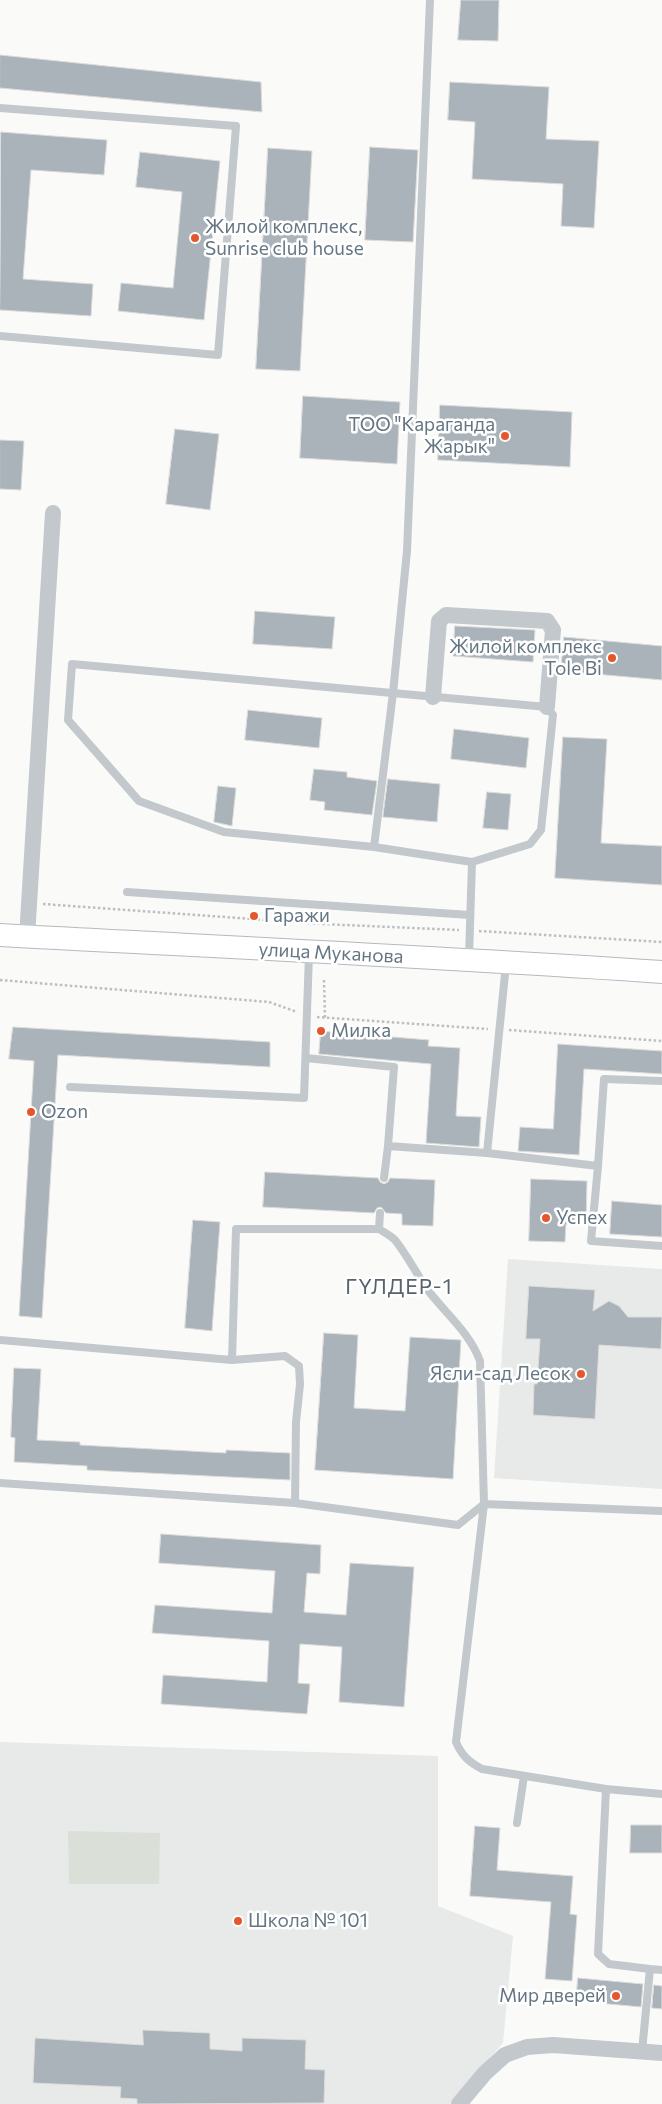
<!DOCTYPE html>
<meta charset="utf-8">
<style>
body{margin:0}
canvas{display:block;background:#fafaf8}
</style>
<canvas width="662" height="2104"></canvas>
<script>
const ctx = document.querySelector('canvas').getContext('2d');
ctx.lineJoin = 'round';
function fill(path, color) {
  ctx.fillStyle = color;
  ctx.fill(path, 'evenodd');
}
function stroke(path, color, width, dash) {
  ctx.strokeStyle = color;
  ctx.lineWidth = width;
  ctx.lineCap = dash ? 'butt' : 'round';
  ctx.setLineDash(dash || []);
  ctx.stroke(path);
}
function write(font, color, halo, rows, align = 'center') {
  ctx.font = font + ' Commissioner,sans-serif';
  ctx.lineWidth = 5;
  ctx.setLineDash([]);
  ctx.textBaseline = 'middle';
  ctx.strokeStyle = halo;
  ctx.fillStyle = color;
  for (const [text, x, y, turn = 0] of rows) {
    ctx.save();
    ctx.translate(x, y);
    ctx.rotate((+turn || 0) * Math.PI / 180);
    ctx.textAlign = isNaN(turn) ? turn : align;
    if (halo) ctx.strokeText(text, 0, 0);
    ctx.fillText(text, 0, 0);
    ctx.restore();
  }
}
fill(new Path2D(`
 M508,1259L662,1269V1489L494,1478Z
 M0,1742L438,1756V1906L513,1936L503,2043L450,2104H0Z`), '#e8e9e9');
fill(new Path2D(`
 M68,1831L160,1833L159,1884H69Z`), '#dadfd7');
const building = new Path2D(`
 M461,0H499L498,41L458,40Z
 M0,55L261,82L262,112L0,88Z
 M450,82L549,87L546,139L599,141L594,228L561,226L563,184L472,179L475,122L448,120Z
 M1,132L107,140L104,175L31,170L23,279L93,284L91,316L0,310Z
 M370,147L418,150L413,242L365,240Z
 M268,148L312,151L300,371L256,369Z
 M140,152L220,161L204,320L118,311L121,283L173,288L182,192L136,187Z
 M303,396L400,402L397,464L300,458Z
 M440,405L572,412L570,467L438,460Z
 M175,429L219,434L210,510L166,504Z
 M0,440L24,441L21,490L0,489Z
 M255,611L335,617L332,649L253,644Z
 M455,626L535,630L533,662L453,656Z
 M564,637L662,646V680L561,671Z
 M248,710L322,718L319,748L245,740Z
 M454,729L529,738L526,768L451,759Z
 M563,737L607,739L601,843L662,846V885L555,878Z
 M314,769L347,772V777L377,781L372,815L324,810L325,802L310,800Z
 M388,779L440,784L437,822L383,817Z
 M218,786L236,788L232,826L214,822Z
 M487,792L511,794L508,830L483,828Z
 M13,1027L270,1042V1067L58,1055L42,1318L19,1316L34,1061L9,1059Z
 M321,1031L429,1040L428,1046L460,1048L456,1116L481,1117L479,1147L426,1143L431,1064L319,1054Z
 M558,1044L662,1051V1074L584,1069L579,1155L518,1151L520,1127L553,1129Z
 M265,1172L378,1178L380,1182L384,1184L388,1182L390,1178L435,1180L433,1226L402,1225V1214L386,1213L381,1207L377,1208L374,1213L263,1207Z
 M531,1179L587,1181L586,1225L566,1224L565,1242L529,1241Z
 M612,1201L662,1205V1237L610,1234Z
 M193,1220L220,1222L212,1331L185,1328Z
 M529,1286L595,1290L593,1311L609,1301L619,1306L628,1317H662L661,1349L599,1345L595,1419L533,1415L534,1384H537L540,1339H526Z
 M324,1333L358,1335L354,1408L405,1411L410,1337L461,1340L453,1479L315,1470Z
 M14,1368L41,1369L37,1440L80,1442V1445L226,1453V1450L290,1453V1480L87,1470V1466L14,1462L15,1438L11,1437Z
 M161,1534L321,1545L320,1574L307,1573L304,1612L346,1615L350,1563L414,1567L404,1707L339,1702L342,1647L300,1644L298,1683L310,1684L307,1714L161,1704L163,1675L267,1682L269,1641L152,1633L155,1605L272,1613L275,1571L159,1563Z
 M631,1825H662V1853H630Z
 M475,1826L500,1828L497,1870L573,1876L570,1914L577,1915L572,1981L545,1979L551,1902L470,1896Z
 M578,1978L643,1984L641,2007L576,2001Z
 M654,1985L662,1986V2009L652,2008Z
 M143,2030L210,2033V2049L242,2051V2038L306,2040L305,2069L325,2070L324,2103L137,2104V2099L120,2098L121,2087L33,2083L35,2038L143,2045Z`);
fill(building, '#aab3b9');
stroke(building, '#dcdcda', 1);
const secondary = new Path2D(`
 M0,935C221,947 442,957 662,972`);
stroke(secondary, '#b3babf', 24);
stroke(new Path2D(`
 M43,904L322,924L459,930
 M479,931L662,942
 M0,980L269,1002L297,1012
 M324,980L325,1018
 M317,1017L488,1029
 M509,1030L662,1041`), '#bbbfc2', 2.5, [2.5, 2.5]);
stroke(new Path2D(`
 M0,108L236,126L218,355L0,336
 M72,664L547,707L553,715L541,830L530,844L472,862L374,847L224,832L139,801L68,720Z
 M374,847L393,693L407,551L430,0
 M127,892L470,915
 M469,957L472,862
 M306,1058L394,1067L388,1146L487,1153L506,964
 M70,1087L304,1098L309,954
 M487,1153L598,1166L604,1079L662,1081
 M598,1166L591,1241L662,1246
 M384,1178L388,1146
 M379,1229C385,1233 390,1235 395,1240C407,1255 416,1273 427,1289C445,1313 470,1333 480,1361L484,1504L456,1742C462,1756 469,1762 482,1769L606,1789L598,1954L609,1964L650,1969
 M0,1340L232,1360L236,1229H379L380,1213
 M232,1360L285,1356L299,1366L300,1384L296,1422L295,1503
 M0,1483L295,1503L458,1525L484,1504L662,1511
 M606,1789L662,1794
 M517,1823L524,1776
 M642,2051L650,1969L662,1970`), '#c3c8cc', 8);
stroke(new Path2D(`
 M433,697L439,621L446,615L547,621L553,630L547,707
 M27,937L53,513
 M459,2104L485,2073L505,2055L527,2047L553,2045L662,2053`), '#c3c8cc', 16);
stroke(secondary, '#fff', 22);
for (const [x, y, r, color] of [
 [195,238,5,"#e4572e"],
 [505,436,5,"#e4572e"],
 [612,658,5,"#e4572e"],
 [254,916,5,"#e4572e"],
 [321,1031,5,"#e4572e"],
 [31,1112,5,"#e4572e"],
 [546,1218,5,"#e4572e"],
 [581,1374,5,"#e4572e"],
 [238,1921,5,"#e4572e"],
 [616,1996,5,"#e4572e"]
]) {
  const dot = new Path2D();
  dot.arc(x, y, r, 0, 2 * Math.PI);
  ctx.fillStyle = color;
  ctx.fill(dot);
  stroke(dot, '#fff', 2);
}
write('19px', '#657683', '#fff', [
 ["Жилой комплекс,",205,227],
 ["Sunrise club house",205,249],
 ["ТОО \"Караганда",495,425,"right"],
 ["Жарык\"",495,447,"right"],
 ["Жилой комплекс",602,647,"right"],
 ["Tole Bi",602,669,"right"],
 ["Гаражи",264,916],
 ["Милка",331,1031],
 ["Ozon",41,1112],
 ["Успех",556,1218],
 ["Ясли-сад Лесок",571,1374,"right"],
 ["Школа № 101",248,1921],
 ["Мир дверей",606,1996,"right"]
], 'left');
write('19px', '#657683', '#fff', [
 ["улица Муканова",331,953,3]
]);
ctx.letterSpacing = '1px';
write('21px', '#57646e', '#fff', [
 ["ГҮЛДЕР-1",399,1287]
]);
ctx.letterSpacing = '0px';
</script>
